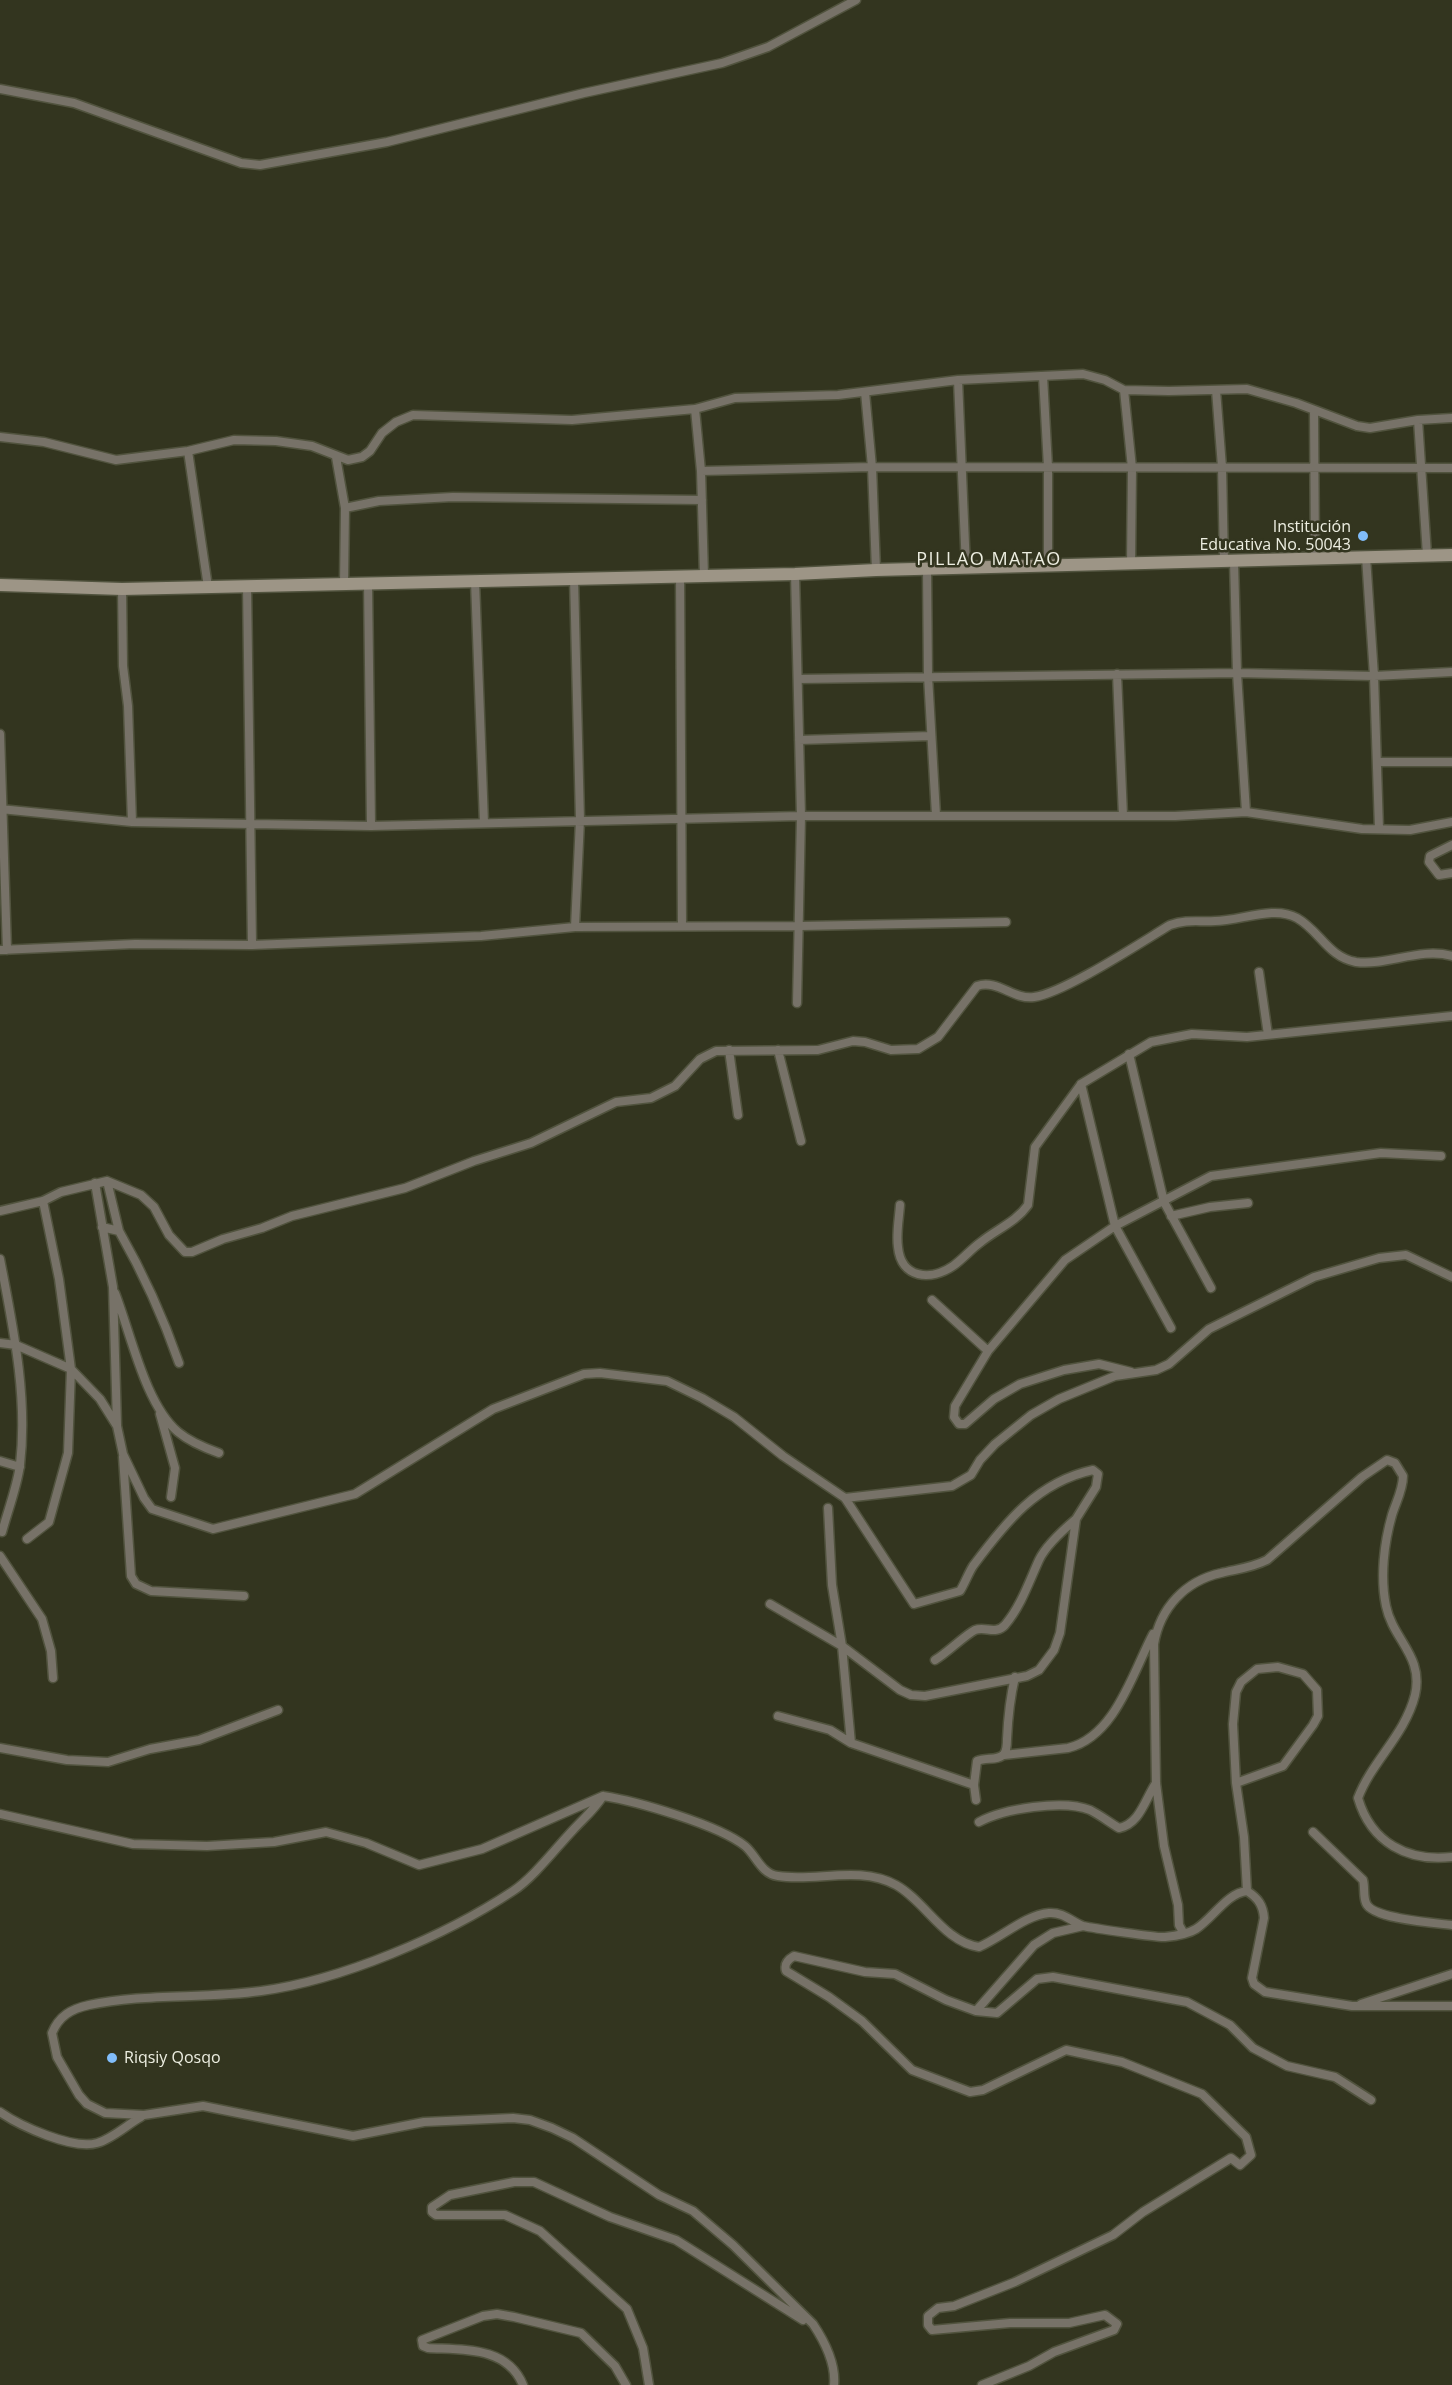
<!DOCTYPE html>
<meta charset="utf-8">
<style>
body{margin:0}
canvas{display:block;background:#33351f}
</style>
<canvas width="1452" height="2385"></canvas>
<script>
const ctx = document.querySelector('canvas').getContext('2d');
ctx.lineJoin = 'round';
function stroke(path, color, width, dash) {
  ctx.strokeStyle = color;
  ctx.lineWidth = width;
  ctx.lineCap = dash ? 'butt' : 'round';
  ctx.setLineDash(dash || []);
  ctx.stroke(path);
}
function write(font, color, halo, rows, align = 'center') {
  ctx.font = font + ' "Open Sans",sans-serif';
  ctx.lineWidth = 5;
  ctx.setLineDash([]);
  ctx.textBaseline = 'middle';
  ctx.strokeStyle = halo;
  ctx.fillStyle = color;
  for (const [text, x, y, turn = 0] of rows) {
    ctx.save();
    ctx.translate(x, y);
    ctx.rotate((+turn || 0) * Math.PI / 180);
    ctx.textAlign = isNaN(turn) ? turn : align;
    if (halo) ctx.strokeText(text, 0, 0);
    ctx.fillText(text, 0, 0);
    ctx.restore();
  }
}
const street = new Path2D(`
 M0,89L74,103L241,163L260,165L387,142L584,93L722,63L768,47L856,0
 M1043,376L1048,467V565
 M958,380L966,568
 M1124,390L1132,468L1131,564
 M1216,390L1222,467L1224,562
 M865,392L872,467L876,570
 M695,409L735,398L838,395L958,380L1083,374L1105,380L1124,390L1169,391L1247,389L1296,403L1357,426L1370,428L1418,420L1452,418
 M1314,410L1315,560
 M1418,420L1427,555
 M0,437L44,442L116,460L188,451L234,440L276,441L312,446L348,460L362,457L370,451L382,433L396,422L413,415L572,420L695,409L701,471L704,576
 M188,451L208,587
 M336,457L345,508L344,584
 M701,471L872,467L1452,468
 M345,508L379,501L453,497L702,500
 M1366,557L1374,676L1379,829
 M1234,562L1237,673L1246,812
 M927,570L928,676L936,815
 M795,574L801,816L797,1003
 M680,576L682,926
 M574,578L580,820L575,927
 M475,581L484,823
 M368,583L371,826
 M247,586L252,945
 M122,589L123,666L128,706L132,822
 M1117,674L1123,816
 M798,679L1237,673L1374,676L1452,672
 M0,734L7,950
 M799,740L931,736
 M1377,762H1452
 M0,809L132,822L371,826L801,816H1175L1246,812L1362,829L1410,830L1452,822
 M1452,845L1430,856L1429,862L1439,875L1452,873
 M0,950L135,944L252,945L481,936L575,927L801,926L1006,922
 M1259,972L1268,1035
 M729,1050L738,1115
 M778,1050L801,1141
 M1129,1054L1164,1202L1211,1288
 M1081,1084L1115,1226L1171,1328
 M107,1181L119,1231
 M95,1183L113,1287L117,1425
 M900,1205C899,1219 896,1234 898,1247C901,1279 931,1281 953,1266C963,1259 971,1249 981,1242C997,1229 1016,1222 1028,1205L1035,1147L1081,1084L1151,1042L1192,1034L1247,1037L1452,1016
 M0,1211L43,1201L61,1192L107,1181L141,1195L154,1207L169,1235L185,1252H192L223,1239L262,1228L292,1216L405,1188L474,1161L531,1143L616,1102L651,1098L675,1086L700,1059L716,1051L818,1050L853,1041L865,1042L891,1050L918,1049L938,1037L977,986C998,979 1013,1000 1034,997C1064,993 1140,943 1170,925C1187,919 1198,922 1215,921C1240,921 1274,905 1297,918C1320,931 1328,957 1356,962C1387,966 1420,947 1452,956
 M1171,1216L1210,1207L1248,1203
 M102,1227L119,1231C143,1273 163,1317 179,1363
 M0,1259C13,1327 28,1396 20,1465C17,1487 8,1510 2,1532
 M115,1293C131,1334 145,1404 178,1432C190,1442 205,1448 219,1453
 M932,1300L988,1351
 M0,1343L16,1345L71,1369L100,1399L117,1426L123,1454L144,1498L152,1509L213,1529L355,1494L493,1409L584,1374L600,1373L667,1381L702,1398L734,1417L783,1456L845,1498L914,1604L960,1591C965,1583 968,1574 973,1566C1005,1523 1037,1482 1093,1470L1098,1474L1096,1487L1076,1519L1060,1633L1054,1650L1039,1670L1027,1676L925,1696L911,1695L900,1690L842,1646L770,1604
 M1131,1372L1099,1364L1064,1370L1020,1384L994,1399L965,1424H959L954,1417L955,1406L988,1351L1065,1260L1115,1226L1211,1176L1381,1153L1441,1156
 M160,1414L175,1468L171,1497
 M123,1457L131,1576L136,1584L151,1591L244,1596
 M0,1461L20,1467
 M845,1498L952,1486L971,1475L980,1460L995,1444L1031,1415L1059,1399L1115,1376L1156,1370L1169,1364L1209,1329L1314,1277L1379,1258L1406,1255L1452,1277
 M828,1508L832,1585L842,1646L851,1743
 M27,1539L49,1522L68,1453L71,1369L59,1279L43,1201
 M0,1556L42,1619L51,1651L53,1678
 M935,1660C947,1653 965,1635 975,1630C985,1626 996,1635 1005,1625C1021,1606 1029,1582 1039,1560C1046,1545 1063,1530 1076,1519
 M778,1716L830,1730L851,1743L974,1785L976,1800
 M0,1748L67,1760L108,1762L150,1749L199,1740L278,1710
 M1004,1755L1068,1748C1115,1737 1133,1672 1153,1634
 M1236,1783L1283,1766L1313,1725L1318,1716L1317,1690L1303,1674L1278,1667L1257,1669L1241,1682L1236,1692L1233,1724L1236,1783L1244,1837L1247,1891
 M974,1785L977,1761C986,1757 998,1761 1004,1754C1007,1750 1007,1744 1007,1739C1008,1717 1010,1698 1015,1677
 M603,1796C636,1801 719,1825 745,1846C756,1855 761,1874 778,1876C816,1882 859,1865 896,1885C925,1901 944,1942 979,1947C1001,1938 1025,1915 1049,1913C1063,1912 1071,1921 1083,1926C1092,1928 1158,1938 1165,1937C1175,1936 1188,1934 1196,1929C1213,1918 1227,1893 1247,1891C1258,1898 1263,1905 1264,1918L1252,1978L1254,1984L1265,1992L1352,2006H1452
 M0,1814L133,1844L207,1846L274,1842L326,1832L366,1843L419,1865L482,1849L603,1796C594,1810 584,1818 573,1830C556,1848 533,1878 513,1891C445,1936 342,1980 261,1991C205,1999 143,1993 89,2005C71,2009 59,2016 52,2033L57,2057L79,2095L87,2104L105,2113L144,2115L203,2106L353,2136L424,2122L513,2118L530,2120L552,2128L573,2138L659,2195L693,2211L733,2245L813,2324C825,2342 836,2363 834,2385
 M979,1822C1003,1809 1063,1799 1090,1810C1100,1815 1109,1822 1119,1828C1140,1824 1145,1799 1156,1783
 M1313,1832L1363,1880C1365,1887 1363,1896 1366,1903C1372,1919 1435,1923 1452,1925
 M1183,1932L1179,1925L1178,1905L1164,1846L1156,1783L1154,1644C1160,1608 1185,1581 1221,1573C1237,1569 1251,1568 1267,1560L1362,1477L1387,1460L1395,1463L1403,1476C1403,1490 1396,1502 1392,1515C1384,1543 1380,1577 1386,1606C1393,1640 1424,1656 1415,1695C1405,1735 1372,1761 1358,1798C1371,1843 1408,1862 1452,1857
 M1361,2004L1452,1974
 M976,2011L997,2013L1037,1979L1053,1977L1187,2002L1230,2025L1253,2048L1287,2066L1335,2077L1371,2100
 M0,2112C20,2126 73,2150 97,2143C112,2139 128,2124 141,2117
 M523,2385C507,2346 463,2350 428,2348L423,2346L422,2340L483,2316L497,2314L514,2317L581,2333L615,2366L626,2385
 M649,2385L643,2348L627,2309L540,2231L505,2215H436L432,2212V2207L450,2195L514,2182H534L610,2217L676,2240L803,2320
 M982,2385L1029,2366L1054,2352L1114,2330L1117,2324L1105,2315L1069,2323H1010L932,2330L928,2325V2316L938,2308L954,2306L1015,2282L1113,2235L1143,2212L1231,2158L1240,2165L1251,2155L1246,2137L1202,2094L1122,2062L1066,2050L983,2090L970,2092L912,2070L862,2021L829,1997L786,1971C784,1964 787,1960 794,1956L865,1972L895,1974L946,2000L976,2011L1034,1945L1053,1933L1083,1926`);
const secondary = new Path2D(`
 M0,585L122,589L795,574L876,570L1452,555`);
stroke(street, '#51533e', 11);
stroke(secondary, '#51533e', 15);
stroke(street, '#777268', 8);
stroke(secondary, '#9d9586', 12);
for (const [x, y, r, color] of [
 [1363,536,6,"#81bdfa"],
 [112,2058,6,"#81bdfa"]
]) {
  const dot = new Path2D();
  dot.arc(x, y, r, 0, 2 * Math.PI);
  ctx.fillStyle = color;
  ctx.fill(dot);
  stroke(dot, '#33351f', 2);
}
write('16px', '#edeee1', '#33351f', [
 ["Institución",1351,527],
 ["Educativa No. 50043",1351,545],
 ["Riqsiy Qosqo",124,2058,"left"]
], 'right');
ctx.letterSpacing = '1.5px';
write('18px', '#edeee1', '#33351f', [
 ["PILLAO MATAO",989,560]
]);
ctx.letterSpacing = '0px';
</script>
